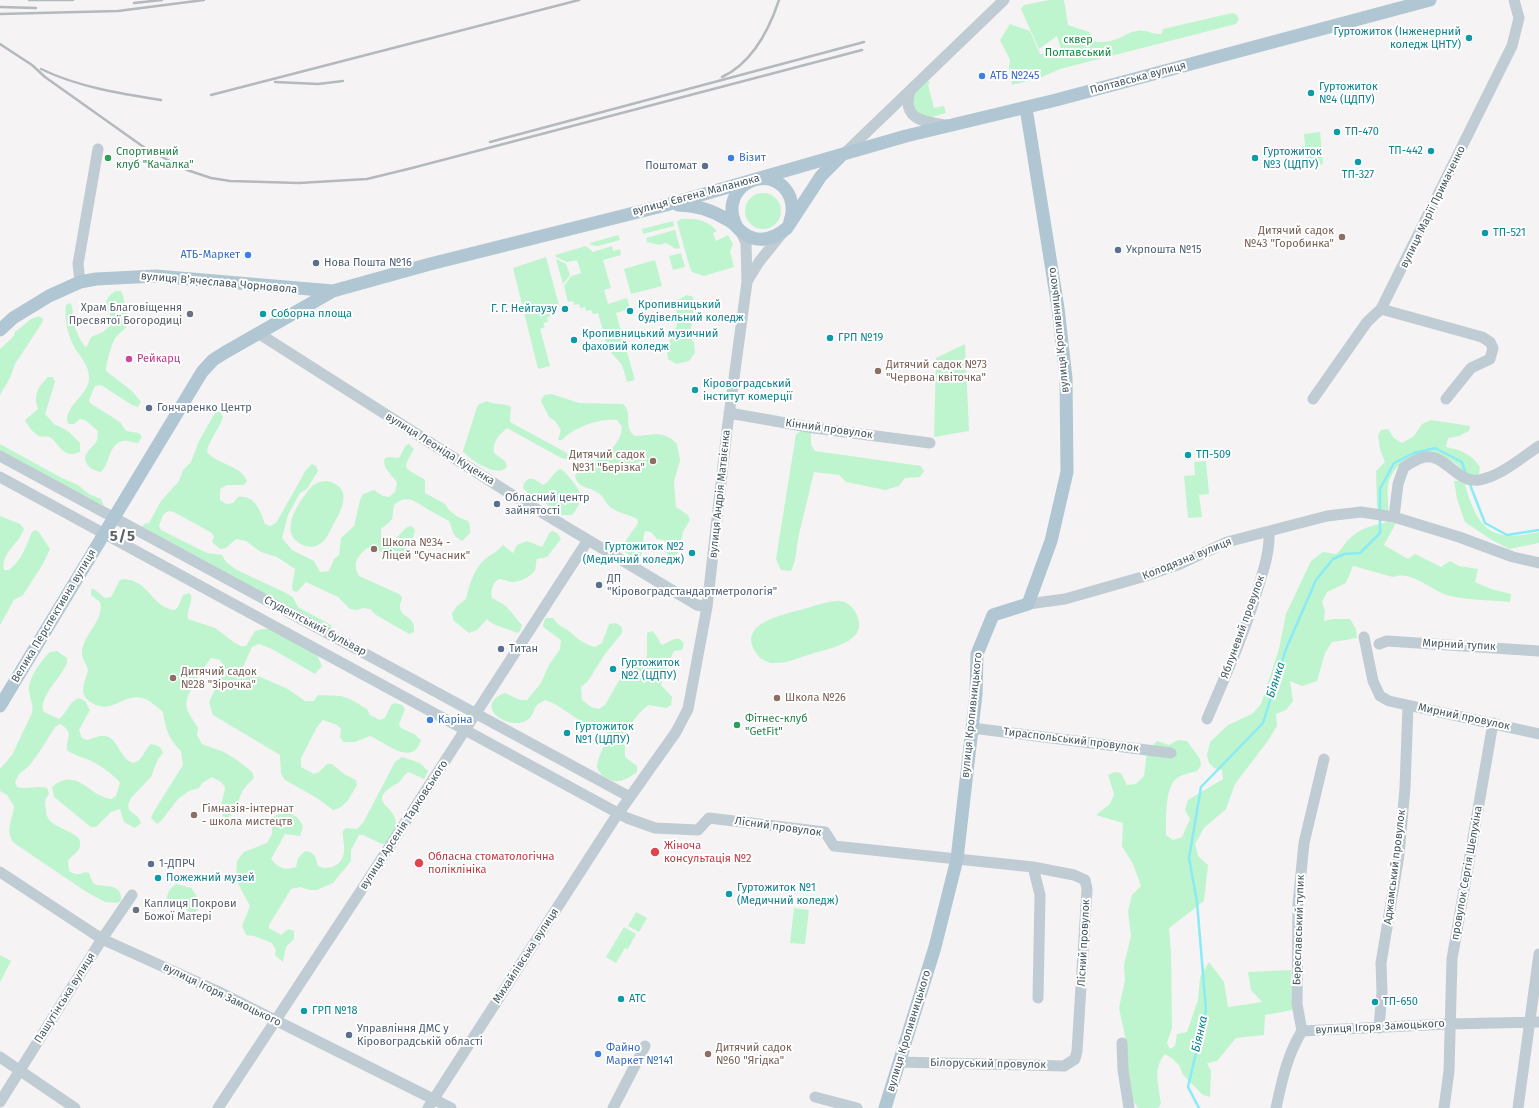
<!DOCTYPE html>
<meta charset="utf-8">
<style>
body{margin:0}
canvas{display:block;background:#f5f3f3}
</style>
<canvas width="1539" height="1108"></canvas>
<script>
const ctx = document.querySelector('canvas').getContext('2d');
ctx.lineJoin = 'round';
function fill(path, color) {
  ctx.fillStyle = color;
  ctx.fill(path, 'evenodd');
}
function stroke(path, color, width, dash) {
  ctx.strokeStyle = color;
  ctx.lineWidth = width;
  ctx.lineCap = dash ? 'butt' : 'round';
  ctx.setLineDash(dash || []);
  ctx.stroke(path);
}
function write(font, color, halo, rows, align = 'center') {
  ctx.font = font + ' "Fira Sans",sans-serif';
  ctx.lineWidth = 4;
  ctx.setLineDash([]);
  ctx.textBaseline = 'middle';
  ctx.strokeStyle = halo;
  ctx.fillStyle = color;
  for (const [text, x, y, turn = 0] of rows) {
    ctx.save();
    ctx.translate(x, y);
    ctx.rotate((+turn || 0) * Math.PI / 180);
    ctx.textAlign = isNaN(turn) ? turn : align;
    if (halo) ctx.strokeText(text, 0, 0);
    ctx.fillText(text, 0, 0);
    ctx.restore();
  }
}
fill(new Path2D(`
 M1049,0H1064L1068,25L1089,32L1096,42C1103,42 1110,42 1117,39C1125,37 1126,32 1137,31C1146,29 1152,35 1161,34L1163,29L1232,13L1236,14L1239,19L1236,24L1060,69L1040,78L1012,85L1009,68L1010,60L1000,40L1010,24L1030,31L1040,54L1062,53L1057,36L1039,49L1021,9L1024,5Z
 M927,79L930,83L928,85L934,108L944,106L946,113L932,117L917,113L910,101L911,97Z
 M1320,132L1323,164L1307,166L1304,134Z
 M745 211a18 18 0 1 1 36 0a18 18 0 1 1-36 0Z
 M681,219C696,218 707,220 717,231L713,233L716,241L728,235L733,244L730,251L734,267L704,276L692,272L690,268L677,222Z
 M673,221L674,226L643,234L642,229Z
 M675,230L680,248L676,249L666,243L659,245L647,242L646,238Z
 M618,235L620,240L598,246L591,245L590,243Z
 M586,246L593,252L612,246L613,251L620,249L621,255L603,260L611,288L604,290L608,304L627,298L630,309L616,313L635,380L627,382L622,365L608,349L598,313L593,314L591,310L586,311L585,307L580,308L579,304L574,305L573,301L568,302L564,286L571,276L581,273L577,260L567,262L556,257L555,255Z
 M681,253L685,267L673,270L669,256Z
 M546,257L559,305L554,306L555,310L550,311L552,316L547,317L548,322L543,323L545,327L540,329L550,366L538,369L513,268Z
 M556,259L566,264L570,275L563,284Z
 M655,260L662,286L631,294L624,269Z
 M115,291H121C124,296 129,322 126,327C124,330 119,333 117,336C112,340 106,364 106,371L132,391L141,402L138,407L132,405L101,385L95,386L89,400L90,403L120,422L126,431L139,433L142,437L138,443C133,443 127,440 123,441C108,444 110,464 101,472C92,471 81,463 87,453C90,448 95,445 97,440C98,437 97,433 98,431L85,420L80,419L74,424H69L67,421C66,404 89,395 89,378C89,366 82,359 76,350C68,337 64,320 66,305L70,303C75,309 71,317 74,324C76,332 81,341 85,347L87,346L91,337L103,332L110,326C116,310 95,306 115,291Z
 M687,295L693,297L694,305L690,337L694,343L695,353L689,361L676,364L668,359L667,351L669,342L677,325L676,301Z
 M39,316L43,319L42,323L15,364L10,378L0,395V349L14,336L15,332L31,319Z
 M965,344L969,431L934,437L936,358Z
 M48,377H53L55,382L45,414L54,424L68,431L80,443V452C63,459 60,445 51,438C48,435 43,438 39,436C34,434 27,425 25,420L38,409C33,395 38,387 48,377Z
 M552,394L579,403L623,404C634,414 622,427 635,436C654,436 662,429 677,444L680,461L674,481L676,507L688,515L690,520L683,532L678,553L672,557L664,551L667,545L664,540L657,539L651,532L645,531C642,539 644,547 641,556L635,558L623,551C624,539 633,532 638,523L637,519C628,514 616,513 608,505C605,501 603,496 598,493C589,486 577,489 575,475C593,461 620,452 622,427L617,420C600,418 574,427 562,440H558L561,430L555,421L549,417L541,401L544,395Z
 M487,401C495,406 503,402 511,407L510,422L567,453L568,458L567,459L561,458L507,428C499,435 492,442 494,453L505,461L507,466C500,480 468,459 463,451L477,407L479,404Z
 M220,412L223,417C219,430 209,439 207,452C218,465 241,465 247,481L244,485H227L220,489V500L226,504L233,503L238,497C255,495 260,510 265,524L270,526L276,523L306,470L312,464L316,466L318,471L307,489L300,493L288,515L282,538L292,550L314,561L320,572L329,571L334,559L339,555L341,538L354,526L360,500L363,494L374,490L383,496L389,497L395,492L397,483C393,475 381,468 385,458L389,457L399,458L406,445L409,444L414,449C400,473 405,466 425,480V493L445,504L450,511L458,517L468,521L470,526V533L462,541C450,534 454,531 449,521C442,517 434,513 427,509C415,501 406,494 394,505C391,522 396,517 381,529V539L386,542H392L407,527L412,526L415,530L411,545L399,559C387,559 379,547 367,548C357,557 352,563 359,576L399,594L402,597C402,601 399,604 400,607C401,619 416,615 414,632L409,634L376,615L370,609L363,608L357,610L350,609L338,597L306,582L297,592L293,591L292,587L295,569L277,557L261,552L246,541L236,539L226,548L220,549L212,542L214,537L212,533L174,512L168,511L163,515L159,526L161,530L207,553L222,555L226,562L237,570L284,592L293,597L298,607L331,625L332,630L142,527L144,524L149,523L161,501L179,481L183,470L191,462L199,441L215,413Z
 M1431,420L1470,426L1469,431L1459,436L1448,438L1446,447C1462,450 1471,454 1480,467L1479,474L1473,478L1472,485H1465C1478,530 1492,543 1539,532V543L1509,549L1490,539L1465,522L1457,499L1454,481H1461L1463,473C1459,465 1456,463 1448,460C1425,448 1399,455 1389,481C1386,490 1389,503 1388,512L1377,509L1376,471L1385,462L1380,450L1378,435L1381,430L1388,429L1394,438L1402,443L1414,436L1422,424Z
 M804,429L811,433V445L815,451L921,466L924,471L920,477L905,478L899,486L885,490L846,482L839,475L814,472C809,493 804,514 799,534C796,548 797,559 791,571L781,570L776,559L796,434Z
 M0,444L60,477L78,485L89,494L101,499L104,506L0,453Z
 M1206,461L1209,494L1199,495L1202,517L1188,518L1184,476L1195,475L1194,462Z
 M560,469L564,471C577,487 589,495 572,515H561L544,502L531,496L523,488L524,483L528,479H534L543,485C551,481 552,473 560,469Z
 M327,481C354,487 342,510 333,525C329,533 325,543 316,546C310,548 304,546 299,543C278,530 301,499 312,486L319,482Z
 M0,516L20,524L24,529C20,543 0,553 4,570H9C22,560 26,546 32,532L35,530L39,532L50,549L43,564L23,595L14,600L0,625Z
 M1387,522L1396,523L1384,545L1408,559L1415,554L1441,567L1450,561L1459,566L1478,569L1475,582L1491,589L1511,594L1510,602C1493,600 1458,600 1444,594C1430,588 1409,570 1393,577L1353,566L1346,583L1327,592L1322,602L1325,611L1324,621L1333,619H1350L1356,629L1357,638L1332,642L1325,653L1317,681L1302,686L1290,681L1293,701L1286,710L1276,714L1277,726L1267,742L1235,784L1226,809L1204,828L1195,844L1198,856L1208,865L1204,901L1169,928L1171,953L1172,1028L1167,1043L1170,1049L1175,1046L1177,1034L1187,1032L1198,1000L1200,977L1209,962L1224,982L1228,1007L1262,1002L1251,990L1248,972L1291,970L1292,1010L1265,1015L1264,1035L1236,1038L1217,1061L1207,1063L1211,1071L1210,1097L1203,1095L1183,1075L1179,1065L1173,1059L1165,1054C1152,1069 1159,1086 1161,1104L1158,1108H1138L1130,1097L1125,1073V1036L1119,1008L1125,980L1124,965L1131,936L1128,911L1132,895L1141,886L1133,864L1122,846L1123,823L1096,815L1110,804L1114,794L1108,775L1114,772L1121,773L1127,785L1136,784L1144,776L1147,751L1157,741L1169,745L1178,740L1187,741L1200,759L1201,765L1197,771C1190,773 1182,774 1176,779C1165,787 1166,821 1166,835L1173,840L1182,837L1190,819L1185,810L1188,800L1223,779L1222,770L1214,768L1209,763L1207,755L1210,742L1228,725L1252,714L1261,704L1279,649L1286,614L1311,561L1323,552L1336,554C1342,550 1343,545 1348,540C1360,528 1371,526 1387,522Z
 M553,531L557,533L561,539L547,557L537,559C535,564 537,569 533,573C528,578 519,582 512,582C508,582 504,579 500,579C493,580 490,593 492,598C511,607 509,611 522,625L520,631L517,633C507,628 493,626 487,619L477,630L469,633L453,620L452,613L457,606L466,599C469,585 474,569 485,559C492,554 498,551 503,545L513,553L517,545L527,541L542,547L550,532Z
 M124,579C151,581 151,608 175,610L178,607L183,595L189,593L191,595C193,603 186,610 188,619L215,628L235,643L241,646H246L255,631L263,629H272L316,653L322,666L315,674L272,649L259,644L252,647L243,667L258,676L288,689L305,701H314L318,695L341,696L350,699L367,709L370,715L380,720L385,718L391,705L395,703L402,705L405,709L399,724L401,728L414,734L421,740C413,768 385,742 370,736L355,742H343L340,737L341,729L337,725L323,720L317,727L301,758V767L314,774L319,772L327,764H332L344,774L356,780L357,785C351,795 346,808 333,810L317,798L285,780L281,774L280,755L213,715L209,702L225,668L220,660L211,658L199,675L188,696L186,704L188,712L198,728L197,735L202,744L224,752L237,760L252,772L254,778C250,782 246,786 243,790C238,799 236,817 225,819C217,810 224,798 225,787L221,782L212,777L202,783L199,788L189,791L178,799L161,821L157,824L151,818L153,813L183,765L181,751C169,740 165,728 163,712C157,707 150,700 142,698C123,693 112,715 92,703C77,694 85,683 88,670C87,664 81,658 82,652C83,634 105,620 100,602L91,595V589H94L105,598L111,597L120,580Z
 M836,601C843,600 850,604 854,610C874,641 831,648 811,654C798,658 785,664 772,663C766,662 760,659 757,654C735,624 782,615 800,610C812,607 824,602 836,601Z
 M546,618H553C558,626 564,627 570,632C578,639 584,644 595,647L602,643L609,624L616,623L622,627V633L605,654L588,681L581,687L582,700L591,707L599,709L605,705L628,665L641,663L647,656V633L652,631C657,635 658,640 662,645L674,639H680L684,643L682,650L674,651L668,663L661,685L672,697L671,705L666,708L649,705C631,717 624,736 625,757L637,766V772C630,777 621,784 611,780C583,768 606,754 607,733C600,727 590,725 581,721C569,714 558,704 545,700C543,701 539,703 537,705C533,710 533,717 527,720C510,732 471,706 505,693L520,700H527L541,683L549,665L560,649L561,640L543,627L544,621Z
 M57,651L67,658V663C62,677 37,698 44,712L59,719C68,712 68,702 79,698L85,701L90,710L79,730L82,738L87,740C91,739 96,737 100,736C118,733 118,758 133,763C143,761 144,750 151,744C157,745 161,746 163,753L158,759L151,777L131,798L128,805L129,810L138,817L141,823L135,828L124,822L120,809L111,812L96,827H91L54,797L52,787C77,766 88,796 111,799L116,796L120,783C116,776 95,762 87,759C79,756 73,755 67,750C66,736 75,733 60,724L55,727L40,751L29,766L19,774L15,782L17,787C27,790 38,785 47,788L49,794C45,799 44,802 46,809C46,811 46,815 48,818C53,828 78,832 80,841C82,852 72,854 68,861L69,871C75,875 79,875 85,872L89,873L93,883C102,889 123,881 121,901L117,903L105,902L85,891L14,843C4,830 13,820 14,806L7,795L0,791V769L12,755L32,713C34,706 30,699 29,691C28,678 41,661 50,652Z
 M402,757L420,763L428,771L424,779L409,772C403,774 403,780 398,783C362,803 399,805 396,826C396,832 390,838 387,843L382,844L363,835H359L351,850V861L333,883L317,890H310L300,887L291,889L269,925V928L281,935L288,929L294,931V939L286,947L283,962L275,955L276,950L272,943L254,936L246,935L242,926L250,906L236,880L237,861L244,852L267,843L272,834V818C283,808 299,813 303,827L300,836L285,834L271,859C279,868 284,871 296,867L298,858L305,851L310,852L315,856L318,866C330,871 343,865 344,851C345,844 342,838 343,831L346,828L357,829L363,823L395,762Z
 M176,884L191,888C197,895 199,900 198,910L192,915L185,908L168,902C165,895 170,888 176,884Z
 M794,908L809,910L805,944L790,943Z
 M636,912L647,918L639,932L628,926Z
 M624,927L636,934L628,949L625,948L616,963L606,957Z
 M0,955L11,961L0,982Z`), '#bff5ce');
stroke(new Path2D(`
 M1469,482L1485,523L1507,535L1539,530
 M1380,512V489L1394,463L1414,453L1435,448L1462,462L1466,474
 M1199,1108L1188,1087L1206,1010L1197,902L1189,858L1201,787L1263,723L1286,649L1316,580L1333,559L1344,554L1360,553L1380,533V519`), '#88ebf6', 2.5);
stroke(new Path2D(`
 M910,91C901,120 925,122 946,125
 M846,152L1004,0
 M748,280L759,262L783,232
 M80,282L78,264L98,149
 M1381,309L1482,337L1490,342L1493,348L1490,359L1471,368L1446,399
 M258,333L506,491L697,605L707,607
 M1313,399L1367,322L1381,309L1512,46L1519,18L1514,0
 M729,413L814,428L930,443
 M0,456L630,797
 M0,477L627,818L655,828L698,830L709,818L825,832L834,846L1033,867L1074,875L1085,880L1087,889L1077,1051L1075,1059L1064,1066L899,1062
 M1394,517L1398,484L1404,467C1409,464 1415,460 1421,458C1444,450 1456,484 1479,480C1501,476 1521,458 1539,446
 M1028,604L1065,599L1142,577L1180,564L1227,542L1327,516L1361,512L1394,517L1459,537L1513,557L1539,563
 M1364,637L1373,681L1380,696L1389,701L1539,734
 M1379,644L1387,641L1539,651
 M1207,719C1225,677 1244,635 1257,591C1263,572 1270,552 1269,532
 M972,728L1171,753
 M1033,867L1040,895L1038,998
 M0,872L102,939L217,991L451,1108
 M1379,1028L1382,992L1381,963L1399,855L1405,788L1408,706
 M1302,1031L1297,1004L1298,904L1304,843L1324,759
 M1122,1043L1123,1070L1129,1108
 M0,1057L75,1108
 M815,1097L857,1108
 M0,1102L102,939L132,895
 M218,1108L364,886L588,540
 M428,1108L613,821L676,732L688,709L707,607L727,430L747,282L746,243L740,230
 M613,1108L645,1046
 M1276,1108C1282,1081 1287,1055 1302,1031L1449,1024L1539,1022
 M1444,1108L1449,1071L1452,959L1493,723
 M1518,1108L1539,954`), '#c0ccd3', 11);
stroke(new Path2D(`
 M678,205C697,205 712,210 728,220C734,223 737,228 742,232C757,244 773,240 787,228L821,176L841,156
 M737,227C715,187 772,158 790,197C793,205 793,213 790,221
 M0,330L13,318L49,296L80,282L96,279L156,276L333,291L430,264L666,205L906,136L1056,100L1430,0
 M0,706L202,372L213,360L224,353L331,292
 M885,1108L935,947L957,859L976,694L977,654L993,615L1028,604L1051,541L1067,472L1066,378L1058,308L1026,108`), '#b0c6d3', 13);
stroke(new Path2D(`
 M29,0H73
 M134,3L162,0
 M0,7L36,8
 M0,14L118,11L204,0
 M0,44L32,65L45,77L145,148L187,170L211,178L230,181L299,183L367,179L412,168L862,50
 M41,69C78,87 122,94 161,100
 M722,77C752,63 769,30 779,0
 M275,82L318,84L343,81
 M211,95L579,0
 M490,142L864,42`), '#b4b9bd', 2.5);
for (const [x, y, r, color] of [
 [1469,38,4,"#0f9aa8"],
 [982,76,4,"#3f7fe0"],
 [1311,93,4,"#0f9aa8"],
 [1337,132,4,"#0f9aa8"],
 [1431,151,4,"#0f9aa8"],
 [108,158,4,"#2e9e5b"],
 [731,158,4,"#3f7fe0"],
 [1255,158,4,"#0f9aa8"],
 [1358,162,4,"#0f9aa8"],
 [705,166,4,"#5c6f8a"],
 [1485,233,4,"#0f9aa8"],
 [1342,237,4,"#8d6e63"],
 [1118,250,4,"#5c6f8a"],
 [248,255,4,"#3f7fe0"],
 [316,263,4,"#5c6f8a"],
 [565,309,4,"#0f9aa8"],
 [630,311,4,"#0f9aa8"],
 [190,314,4,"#6b7280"],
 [263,314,4,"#0f9aa8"],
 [830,338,4,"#0f9aa8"],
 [574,340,4,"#0f9aa8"],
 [129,359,4,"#d1479c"],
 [878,371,4,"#8d6e63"],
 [695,390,4,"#0f9aa8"],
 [149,408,4,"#5c6f8a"],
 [1188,455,4,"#0f9aa8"],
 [653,461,4,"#8d6e63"],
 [497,504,4,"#5c6f8a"],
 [374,549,4,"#8d6e63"],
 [692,553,4,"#0f9aa8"],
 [599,585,4,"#5c6f8a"],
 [501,649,4,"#5c6f8a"],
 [613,669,4,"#0f9aa8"],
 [173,678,4,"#8d6e63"],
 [777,698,4,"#8d6e63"],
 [430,720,4,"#3f7fe0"],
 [737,725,4,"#2e9e5b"],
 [567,733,4,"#0f9aa8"],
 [194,815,4,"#8d6e63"],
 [655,852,5,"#e0444e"],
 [419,863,5,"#e0444e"],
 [151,864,4,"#5c6f8a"],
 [158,878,4,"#0f9aa8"],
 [729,894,4,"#0f9aa8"],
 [136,910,4,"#6b7280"],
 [621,999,4,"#0f9aa8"],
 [1375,1002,4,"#0f9aa8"],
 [304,1011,4,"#0f9aa8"],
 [349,1035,4,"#5c6f8a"],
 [598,1054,4,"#3f7fe0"],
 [708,1054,4,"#8d6e63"]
]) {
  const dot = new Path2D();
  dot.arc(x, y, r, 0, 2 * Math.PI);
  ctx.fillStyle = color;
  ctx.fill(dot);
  stroke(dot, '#fff', 1.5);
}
write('11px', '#0d838f', '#fff', [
 ["Гуртожиток (Інженерний",1461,32,"right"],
 ["коледж ЦНТУ)",1461,45,"right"],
 ["Гуртожиток",1319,87],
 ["№4 (ЦДПУ)",1319,100],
 ["ТП-470",1345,132],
 ["ТП-442",1423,151,"right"],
 ["Гуртожиток",1263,152],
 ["№3 (ЦДПУ)",1263,165],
 ["ТП-327",1358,175,"center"],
 ["ТП-521",1493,233],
 ["Кропивницький",638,305],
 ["будівельний коледж",638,318],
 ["Г. Г. Нейгаузу",557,309,"right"],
 ["Соборна площа",271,314],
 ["Кропивницький музичний",582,334],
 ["фаховий коледж",582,347],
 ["ГРП №19",838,338],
 ["Кіровоградський",703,384],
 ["інститут комерції",703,397],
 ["ТП-509",1196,455],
 ["Гуртожиток №2",684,547,"right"],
 ["(Медичний коледж)",684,560,"right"],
 ["Гуртожиток",621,663],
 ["№2 (ЦДПУ)",621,676],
 ["Гуртожиток",575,727],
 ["№1 (ЦДПУ)",575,740],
 ["Пожежний музей",166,878],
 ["Гуртожиток №1",737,888],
 ["(Медичний коледж)",737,901],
 ["АТС",629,999],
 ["ТП-650",1383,1002],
 ["ГРП №18",312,1011]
], 'left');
write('11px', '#0e893d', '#fff', [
 ["сквер",1078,40],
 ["Полтавський",1078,53]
]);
write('11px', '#366cbe', '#fff', [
 ["АТБ №245",990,76],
 ["Візит",739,158],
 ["АТБ-Маркет",240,255,"right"],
 ["Каріна",438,720],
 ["Файно",606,1048],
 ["Маркет №141",606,1061]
], 'left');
write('11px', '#485963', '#fff', [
 ["Полтавська вулиця",1138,78,-15],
 ["вулиця Євгена Маланюка",696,195,-15],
 ["вулиця Марії Примаченко",1433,207,-64],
 ["вулиця Вʼячеслава Чорновола",219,283,5],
 ["вулиця Кропивницького",1059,330,-96],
 ["Кінний провулок",829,429,8],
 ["вулиця Леоніда Куценка",440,449,32],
 ["вулиця Андрія Матвієнка",720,494,-84],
 ["Колодязна вулиця",1187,559,-22],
 ["Велика Перспективна вулиця",54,616,-59],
 ["Студентський бульвар",315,626,28],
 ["Яблуневий провулок",1243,627,-70],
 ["Мирний тупик",1459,645,3],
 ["вулиця Кропивницького",972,715,-84],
 ["Мирний провулок",1464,717,12],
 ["Тираспольський провулок",1071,740,7],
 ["вулиця Арсенія Тарковського",404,825,-57],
 ["Лісний провулок",778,827,8],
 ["Аджамський провулок",1395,867,-83],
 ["провулок Сергія Шелухіна",1467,873,-80],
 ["Береславський тупик",1299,930,-88],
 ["Лісний провулок",1084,943,-87],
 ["Михайлівська вулиця",526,956,-57],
 ["вулиця Ігоря Замоцького",222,995,26],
 ["Пашутінська вулиця",65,998,-58],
 ["вулиця Ігоря Замоцького",1380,1027,-3],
 ["вулиця Кропивницького",909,1031,-73],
 ["Білоруський провулок",988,1064,1]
]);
write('11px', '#27864d', '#fff', [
 ["Спортивний",116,152],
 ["клуб \"Качалка\"",116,165],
 ["Фітнес-клуб",745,719],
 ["\"GetFit\"",745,732]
], 'left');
write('11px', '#4e5e75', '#fff', [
 ["Поштомат",697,166,"right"],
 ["Укрпошта №15",1126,250],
 ["Нова Пошта №16",324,263],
 ["Гончаренко Центр",157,408],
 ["Обласний центр",505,498],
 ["зайнятості",505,511],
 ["ДП",607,579],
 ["\"Кіровоградстандартметрологія\"",607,592],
 ["Титан",509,649],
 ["1-ДПРЧ",159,864],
 ["Управління ДМС у",357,1029],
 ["Кіровоградській області",357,1042]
], 'left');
write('11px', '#785e54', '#fff', [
 ["Дитячий садок",1334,231,"right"],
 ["№43 \"Горобинка\"",1334,244,"right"],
 ["Дитячий садок №73",886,365],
 ["\"Червона квіточка\"",886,378],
 ["Дитячий садок",645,455,"right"],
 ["№31 \"Берізка\"",645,468,"right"],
 ["Школа №34 -",382,543],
 ["Ліцей \"Сучасник\"",382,556],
 ["Дитячий садок",181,672],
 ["№28 \"Зірочка\"",181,685],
 ["Школа №26",785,698],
 ["Гімназія-інтернат",202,809],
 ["- школа мистецтв",202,822],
 ["Дитячий садок",716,1048],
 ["№60 \"Ягідка\"",716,1061]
], 'left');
write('11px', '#5b616d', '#fff', [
 ["Храм Благовіщення",182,308],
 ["Пресвятої Богородиці",182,321],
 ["Каплиця Покрови",144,904,"left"],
 ["Божої Матері",144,917,"left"]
], 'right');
write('11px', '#b23c85', '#fff', [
 ["Рейкарц",137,359]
], 'left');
write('11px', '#be3a42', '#fff', [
 ["Жіноча",664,846],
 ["консультація №2",664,859],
 ["Обласна стоматологічна",428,857],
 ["поліклініка",428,870]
], 'left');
write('italic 12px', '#057e8a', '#fff', [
 ["Біянка",1276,680,-72],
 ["Біянка",1200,1034,-77]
]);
ctx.letterSpacing = '1px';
write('bold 15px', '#5e6469', '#fff', [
 ["5/5",123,537]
]);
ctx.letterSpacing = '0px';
</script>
